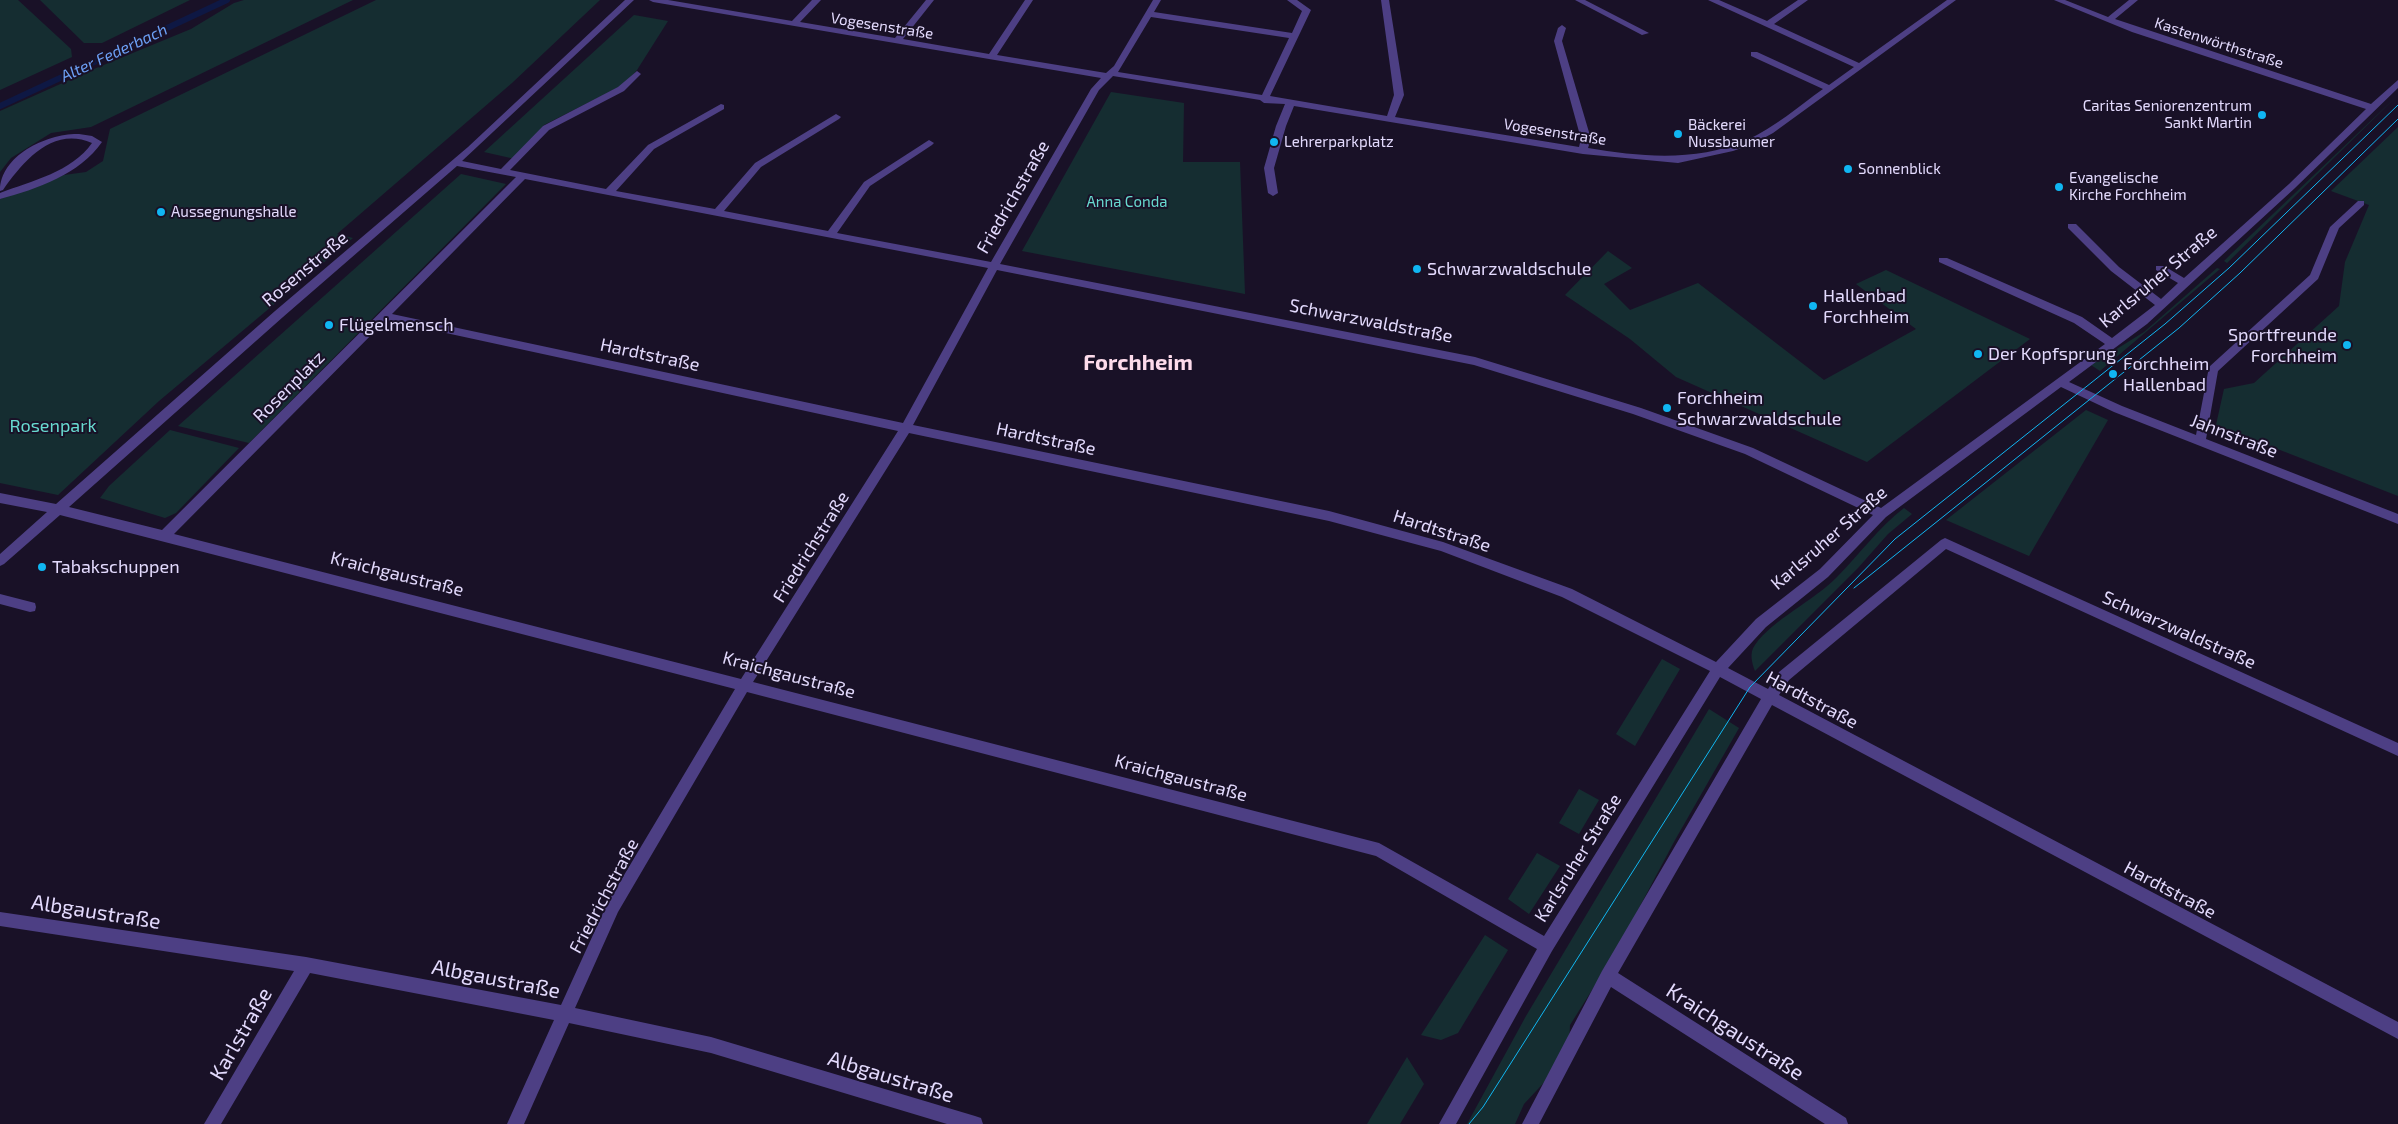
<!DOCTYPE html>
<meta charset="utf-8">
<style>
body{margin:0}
canvas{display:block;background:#191127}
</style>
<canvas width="2398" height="1124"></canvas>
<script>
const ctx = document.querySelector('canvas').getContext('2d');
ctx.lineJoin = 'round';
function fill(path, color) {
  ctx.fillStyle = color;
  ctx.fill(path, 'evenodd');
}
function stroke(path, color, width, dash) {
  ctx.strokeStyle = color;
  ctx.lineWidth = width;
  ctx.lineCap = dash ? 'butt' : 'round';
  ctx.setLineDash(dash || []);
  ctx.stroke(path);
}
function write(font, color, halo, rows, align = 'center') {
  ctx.font = font + ' "Exo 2",sans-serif';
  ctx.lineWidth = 4;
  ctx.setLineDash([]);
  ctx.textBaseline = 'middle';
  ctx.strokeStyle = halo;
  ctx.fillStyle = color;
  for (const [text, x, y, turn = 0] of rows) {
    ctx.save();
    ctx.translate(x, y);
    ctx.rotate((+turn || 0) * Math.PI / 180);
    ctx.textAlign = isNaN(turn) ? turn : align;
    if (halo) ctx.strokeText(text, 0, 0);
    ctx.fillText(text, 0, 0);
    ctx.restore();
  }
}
fill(new Path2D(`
 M0,0H18L71,49L72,57L0,90Z
 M40,0H190L102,43H84Z
 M244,0H353L91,127L51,133L11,158L0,172V111L94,69L191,29L234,3Z
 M376,0H600L512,83L337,234L353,238L159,401L58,495L0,483V199L64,175L86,172L103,161L110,129Z
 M634,15L668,21L637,70L625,84L544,125L515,159L484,152Z
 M1111,92L1184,103L1183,162H1240L1245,294L1022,251Z
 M2398,95L2227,263L2224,261L2231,254Z
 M2398,127V496L2216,425L2224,389L2254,383L2339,306L2345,262L2369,205L2331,191Z
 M461,174L506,184L249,443L178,426Z
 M1608,251L1632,268L1604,284L1630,310L1698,283L1824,380L1916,329L1856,284L1886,270L2030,339L1867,462L1676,377L1630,339L1565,295Z
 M2217,268L2220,269L2100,371L2091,365L2144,332Z
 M2086,410L2108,420L2029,556L1946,520Z
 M170,430L239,448L176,513L165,518L100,498L109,486Z
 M1904,508L1912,514L1888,534L1858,568L1755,671C1752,663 1749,653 1755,645C1772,620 1815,600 1837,577C1860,554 1878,528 1904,508Z
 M1662,659L1680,669L1635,746L1616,734Z
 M1709,709L1739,728L1675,840L1614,955L1570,1025L1569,1044L1551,1075L1524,1104L1515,1124H1467L1526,1016Z
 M1579,789L1599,800L1579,834L1559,823Z
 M1537,853L1560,866L1529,914L1508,899Z
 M1485,935L1508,950L1458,1033L1441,1040L1421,1035Z
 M1407,1057L1424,1084L1400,1124H1367Z`), '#152d31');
stroke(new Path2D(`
 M0,106L227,0`), '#0e1844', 6);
fill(new Path2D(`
 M625,0H634L462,161L501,169L543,126L618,87L637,71L641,74L624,91L549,130L510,170L606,189L648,145L721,104L724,105V109L654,149L616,191L715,209L755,163L836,114L841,117L839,119L761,167L724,211L828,231L864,182L929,140L934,143L932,145L870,186L837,233L991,262L1091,89L1101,78L653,2L649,0H668L792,21L812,0H821L800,22L895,38L926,0H934L903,39L989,54L1025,0H1033L997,55L1106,73L1114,66L1153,0H1161L1154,12L1292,33L1302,11L1287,0H1297L1311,10L1270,96L1387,116L1394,95L1381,0H1389L1404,95L1395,117L1579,147L1581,139L1554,41L1558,28L1562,25L1566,28L1562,41L1591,139L1588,148C1641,157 1697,162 1747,140C1774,128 1799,106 1823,89L1751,56V52H1757L1829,85L1854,67L1708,0H1719L1767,21L1798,0H1808L1774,24L1859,63L1947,0H1956L1773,133L1753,144L1733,151L1678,163L1583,154L1294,106L1286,126L1274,168L1278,193L1273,196L1268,193L1264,168L1276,126L1285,104L1264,103L1260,100L1113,76L1099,90L1000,264L1475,357L1641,408L1753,448L1881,508L2105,344L2074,323L1939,262V258H1947L2082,317L2112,338L2155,305L2111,271L2068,228V224H2076L2119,267L2161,299L2178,283L2156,270V266H2164L2184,278L2289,184L2366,109L2132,32L2054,0H2065L2108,17L2129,0H2138L2115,19L2371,104L2398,80V88L2295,188L2147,324L2069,382L2122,406L2196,435L2209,367L2310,275L2330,227L2358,201H2364V205L2339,228L2318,279L2218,371L2206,439L2398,514V524L2114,412L2061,387L1886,517L1828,577L1766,627L1728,668L1768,689L1779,672L1941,540L1945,538L2398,743V756L1946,549L1789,680L1779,695L2398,1022V1039L1772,705L1618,973L1846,1118L1848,1124H1825L1611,987L1539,1124H1522L1602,971L1761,699L1720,677L1552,951L1456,1124H1439L1537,949L1376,856L747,692L618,912L575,1008L711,1037L975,1116L981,1118L983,1124H947L711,1053L569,1023L524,1124H507L554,1020L310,973L221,1124H204L294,971L0,926V912L306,957L561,1005L608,902L735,689L60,515L4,564L0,566V554L47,512L0,503V493L56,504L275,311L468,147ZM1151,17L1289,38L1262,95L1118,72ZM457,166L516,177L162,530L69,507L283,317ZM525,179L988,268L903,423L392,314ZM997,270L1474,365L1633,414L1745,454L1873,515L1820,569L1756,619L1716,662L1572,589L1443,542L1329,511L913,425ZM386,320L898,431L741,679L174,534ZM909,433L1329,521L1441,551L1562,597L1710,671L1544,936L1379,843L753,682Z
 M1575,0H1585L1649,33L1642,35Z
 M79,134L92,136L102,142C80,174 37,189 0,199V193C31,181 72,172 92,143C52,126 23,162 3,190L0,191C0,155 48,133 79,134Z
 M0,594L35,603L36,607L35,611L30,612L0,604Z`), '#4d3f84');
stroke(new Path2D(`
 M1854,588L2179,328L2240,273L2398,119
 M1469,1124L1483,1107L1750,687L1895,539L2165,324L2229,268L2398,105`), '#10b6f2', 1);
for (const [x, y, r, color] of [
 [2262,115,5,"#10b6f2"],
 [1678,134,5,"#10b6f2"],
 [1274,142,5,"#10b6f2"],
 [1848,169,5,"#10b6f2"],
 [2059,187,5,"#10b6f2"],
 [161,212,5,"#10b6f2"],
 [1417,269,5,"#10b6f2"],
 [1813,306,5,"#10b6f2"],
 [329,325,5,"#10b6f2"],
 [2347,345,5,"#10b6f2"],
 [1978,354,5,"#10b6f2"],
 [2113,374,5,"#10b6f2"],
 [1667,408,5,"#10b6f2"],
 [42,567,5,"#10b6f2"]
]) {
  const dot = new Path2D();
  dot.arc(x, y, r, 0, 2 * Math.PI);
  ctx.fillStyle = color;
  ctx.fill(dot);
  stroke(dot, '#191127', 2);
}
write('15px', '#e3dafd', '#191127', [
 ["Vogesenstraße",882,26,9],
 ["Kastenwörthstraße",2219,43,18],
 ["Vogesenstraße",1555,132,9]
]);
write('15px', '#e3dafd', '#191127', [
 ["Caritas Seniorenzentrum",2252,106,"right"],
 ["Sankt Martin",2252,123,"right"],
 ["Bäckerei",1688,125],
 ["Nussbaumer",1688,142],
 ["Lehrerparkplatz",1284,142],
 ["Sonnenblick",1858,169],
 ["Evangelische",2069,178],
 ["Kirche Forchheim",2069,195],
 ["Aussegnungshalle",171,212]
], 'left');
write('15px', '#68dad0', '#191127', [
 ["Anna Conda",1127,202]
]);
write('italic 16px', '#6da1f7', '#191127', [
 ["Alter Federbach",114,53,-25]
]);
write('18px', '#e3dafd', '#191127', [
 ["Friedrichstraße",1013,197,-60],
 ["Rosenstraße",305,269,-40],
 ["Karlsruher Straße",2158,277,-40],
 ["Schwarzwaldstraße",1371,321,11],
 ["Hardtstraße",650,355,12],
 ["Rosenplatz",289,387,-45],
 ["Jahnstraße",2234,436,21],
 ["Hardtstraße",1046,439,12],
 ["Hardtstraße",1442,531,18],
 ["Karlsruher Straße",1829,538,-41],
 ["Friedrichstraße",811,547,-58],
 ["Kraichgaustraße",397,574,14],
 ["Schwarzwaldstraße",2179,630,24],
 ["Kraichgaustraße",789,675,15],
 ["Hardtstraße",1812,700,28],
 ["Kraichgaustraße",1181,778,15],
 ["Karlsruher Straße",1578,858,-58],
 ["Hardtstraße",2170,890,28],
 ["Friedrichstraße",604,896,-62]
]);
write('18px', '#e3dafd', '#191127', [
 ["Schwarzwaldschule",1427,269],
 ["Hallenbad",1823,296],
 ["Forchheim",1823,317],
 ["Flügelmensch",339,325],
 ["Sportfreunde",2337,335,"right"],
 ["Forchheim",2337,356,"right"],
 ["Der Kopfsprung",1988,354],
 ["Forchheim",2123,364],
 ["Hallenbad",2123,385],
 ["Forchheim",1677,398],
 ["Schwarzwaldschule",1677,419],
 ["Tabakschuppen",52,567]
], 'left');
write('18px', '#68dad0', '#191127', [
 ["Rosenpark",53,426]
]);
write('21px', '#e3dafd', '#191127', [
 ["Albgaustraße",96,912,9],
 ["Albgaustraße",496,979,11],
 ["Kraichgaustraße",1735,1032,33],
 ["Karlstraße",241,1034,-60],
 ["Albgaustraße",891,1077,17]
]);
write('bold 22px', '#fddbeb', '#191127', [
 ["Forchheim",1138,363]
]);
</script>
